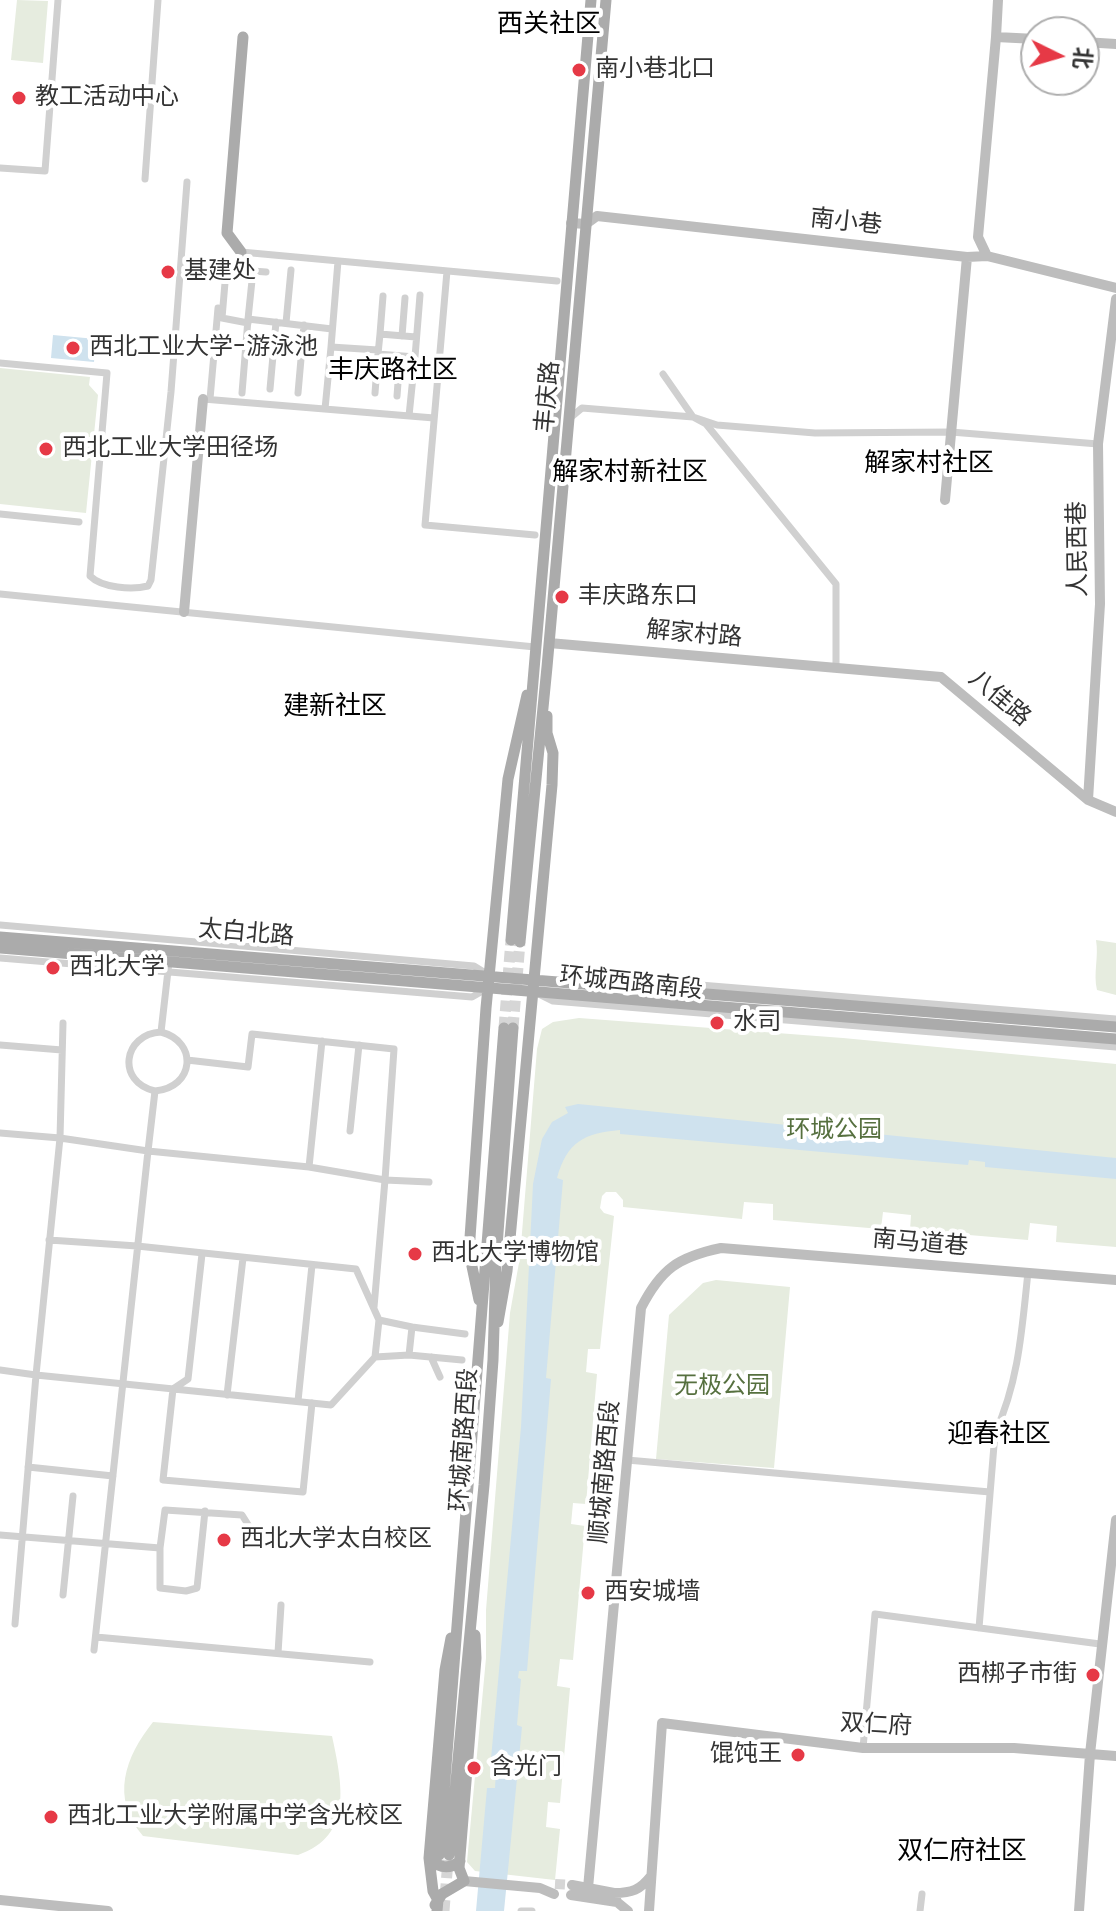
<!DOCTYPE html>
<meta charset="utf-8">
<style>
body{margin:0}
#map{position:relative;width:1116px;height:1911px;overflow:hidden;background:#fff;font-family:Poppins,"Noto Sans SC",sans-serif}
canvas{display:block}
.north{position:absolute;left:1020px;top:16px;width:80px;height:80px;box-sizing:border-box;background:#fff;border:2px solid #adadad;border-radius:50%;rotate:95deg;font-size:22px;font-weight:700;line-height:32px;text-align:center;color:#333}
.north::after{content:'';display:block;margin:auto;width:28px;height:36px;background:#e63946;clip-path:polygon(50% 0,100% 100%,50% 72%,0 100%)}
</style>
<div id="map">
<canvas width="1116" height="1911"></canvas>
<div class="north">北</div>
</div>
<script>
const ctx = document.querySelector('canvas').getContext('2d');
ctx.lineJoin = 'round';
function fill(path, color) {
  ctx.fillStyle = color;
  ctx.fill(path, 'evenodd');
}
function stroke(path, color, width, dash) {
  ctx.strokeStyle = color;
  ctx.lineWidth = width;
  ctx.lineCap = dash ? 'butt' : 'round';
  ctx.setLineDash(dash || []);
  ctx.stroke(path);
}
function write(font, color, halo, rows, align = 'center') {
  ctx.font = font + ' Poppins,"Noto Sans SC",sans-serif';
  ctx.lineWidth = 8;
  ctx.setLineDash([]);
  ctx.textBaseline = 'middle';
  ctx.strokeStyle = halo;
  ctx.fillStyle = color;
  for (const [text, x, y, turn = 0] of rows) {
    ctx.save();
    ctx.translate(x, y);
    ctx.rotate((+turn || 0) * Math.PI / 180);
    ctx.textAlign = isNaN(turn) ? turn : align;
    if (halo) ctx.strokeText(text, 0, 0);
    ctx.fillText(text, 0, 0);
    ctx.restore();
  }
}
fill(new Path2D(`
 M17,0L48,1L43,63L11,60Z
 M0,368L90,377L89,385L98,395L86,513L0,504Z
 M1096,940L1116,943V995L1097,990C1093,973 1099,957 1096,940Z
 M579,1018L843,1038L1116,1064V1247L1056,1242L1057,1226L1030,1223L1028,1240L910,1230L911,1215L883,1212L881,1229L773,1220V1204L744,1202L742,1219L623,1207V1200L616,1192H606L602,1196L600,1208L604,1213L614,1216L600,1349H588L586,1372L597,1374L586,1504L573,1503L571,1524L585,1526L573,1660L560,1659L557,1686L570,1688L560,1803L548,1802L546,1827L560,1829L555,1880L475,1871L467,1862L486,1658V1610L510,1313L520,1257L537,1049L542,1029L553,1022Z
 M716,1280L790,1287L774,1468L656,1459L669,1315L703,1283Z
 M153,1722L332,1736C342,1783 354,1836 298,1855L143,1836C110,1798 125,1757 153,1722Z`), '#e6ecdf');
fill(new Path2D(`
 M53,335L96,339L94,362L51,358Z
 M578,1104L1116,1158V1179L985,1167V1162L969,1160L968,1165L620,1134V1130C584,1133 567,1142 557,1178L563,1180L546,1378L551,1379L527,1671H519L518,1678L521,1679L517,1725L522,1727L504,1911H476L487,1788H495L496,1771L490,1770L521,1427L533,1184L542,1139L552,1122L568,1113L565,1107Z`), '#cfe2ee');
stroke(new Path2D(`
 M555,1884L572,1885`), '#d6d6d6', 10, [10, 5]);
stroke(new Path2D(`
 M504,1028L511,940
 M513,1028L520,942
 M444,1911L448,1860`), '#d6d6d6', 11, [11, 5.5]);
stroke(new Path2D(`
 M0,168L45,171L58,0
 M145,179L158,0
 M241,252L557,281
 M226,271L222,318L248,323
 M447,271L425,525L535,535
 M248,319L253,271L266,272
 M286,323L291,270
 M380,334L383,296
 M402,336L405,298
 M416,337L380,334L378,354L415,357L420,295
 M331,347L338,261
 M0,363L107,373L90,576C102,588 132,590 148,586L151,580L171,392L187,182
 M663,374L693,417L706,424L836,584V667
 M270,389L276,322
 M242,393L248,319L332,329
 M298,393L304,325
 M375,393L378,354
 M397,396L400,356
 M203,399L434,418
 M210,399L218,308
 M325,409L331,347L378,350
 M409,416L415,357
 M570,418L582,408L693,417L717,425L815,433L951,432L1098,444
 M0,514L79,522
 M0,594L535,647
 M0,925L474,966L487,974
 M0,958L472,997L486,989
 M169,962L161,1032C199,1042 194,1088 155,1091L148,1151L60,1138L36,1375L331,1405L375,1357
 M672,989L688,984L1116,1019
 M539,994L553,1001L1116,1047
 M0,1045L62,1050
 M187,1060L248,1067L252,1034L394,1049L385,1180L429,1182
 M155,1091C116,1082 123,1034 161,1032
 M350,1131L359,1045
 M0,1133L60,1138L63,1023
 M309,1167L322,1041
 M49,1240L137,1246L356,1269L379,1320
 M202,1254L188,1379L173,1389L163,1480L303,1492L312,1403
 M412,1327L379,1320L375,1357L409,1355L412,1327L465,1334
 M409,1355L462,1360
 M431,1357L440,1377
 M0,1370L36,1375L15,1624
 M227,1395L243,1258
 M298,1401L312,1265
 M627,1460L990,1492
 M28,1467L113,1476
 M0,1535L160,1548L165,1510L242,1515L261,1545
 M160,1548V1588L186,1591L197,1588L205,1511
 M63,1595L73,1496
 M979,1628L995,1433C1019,1381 1022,1328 1028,1272
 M96,1637L370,1662
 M94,1650L148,1151L309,1167L385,1180L374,1307
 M278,1653L281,1605
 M863,1748L875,1614L1100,1644
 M521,1911H532
 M920,1911L922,1894`), '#d0d0d0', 7);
stroke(new Path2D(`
 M998,0L996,37L1036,39
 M1084,42L1116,44
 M571,223L586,224L597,216L967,257L987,256L1116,288
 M987,256L978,237L996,37
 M945,500L967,257
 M184,612L203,399
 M549,643L941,677L1088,800L1116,812
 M1088,800L1100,604L1098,444L1116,299
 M464,1881L540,1888L554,1894
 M572,1885L614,1893L617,1902
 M588,1888L641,1308C661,1269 678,1257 721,1248L1116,1280
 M614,1893C632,1893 640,1890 651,1876
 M571,1895L617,1902L628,1911
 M0,1900L108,1911
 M649,1911L662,1723L863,1748H1014L1116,1756
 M1079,1911L1090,1754L1116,1520`), '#bdbdbd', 10);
stroke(new Path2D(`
 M241,252L227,233L243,37
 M0,937L1116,1027
 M511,940L591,0
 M520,942L547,667L606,0
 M0,948L1116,1039
 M479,1300L469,1252L486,1008L508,779L527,695
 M498,1322L507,1271L552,785L553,753L547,733V716
 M439,1855L504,1028
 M449,1855L484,1485L493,1360L496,1260L513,1028
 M429,1858C439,1868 449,1870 460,1861
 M435,1905L442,1894L464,1881L459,1868L476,1658L475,1635
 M437,1911L438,1900L433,1891L429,1858L445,1670L451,1638`), '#ababab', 11);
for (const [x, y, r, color] of [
 [579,70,8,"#e63946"],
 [19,98,8,"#e63946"],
 [168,272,8,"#e63946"],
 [73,348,8,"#e63946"],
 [46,449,8,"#e63946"],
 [562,597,8,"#e63946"],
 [53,968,8,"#e63946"],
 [717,1023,8,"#e63946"],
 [415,1254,8,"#e63946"],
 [224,1540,8,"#e63946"],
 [588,1593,8,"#e63946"],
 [1093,1675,8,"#e63946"],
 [798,1755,8,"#e63946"],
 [474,1768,8,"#e63946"],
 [51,1817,8,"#e63946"]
]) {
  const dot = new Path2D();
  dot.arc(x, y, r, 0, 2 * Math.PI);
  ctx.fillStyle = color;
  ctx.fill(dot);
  stroke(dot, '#fff', 3);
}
write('24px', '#333', '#fff', [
 ["南小巷北口",595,70],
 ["教工活动中心",35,98],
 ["基建处",184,272],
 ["西北工业大学-游泳池",89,348],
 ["西北工业大学田径场",62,449],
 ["丰庆路东口",578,597],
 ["西北大学",69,968],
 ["水司",733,1023],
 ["西北大学博物馆",431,1254],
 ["西北大学太白校区",240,1540],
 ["西安城墙",604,1593],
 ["西梆子市街",1077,1675,"right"],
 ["馄饨王",782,1755,"right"],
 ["含光门",490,1768],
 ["西北工业大学附属中学含光校区",67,1817]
], 'left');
write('24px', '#333', '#fff', [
 ["南小巷",846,223,6],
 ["丰庆路",549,397,-85],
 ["人民西巷",1079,549,-91],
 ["解家村路",694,635,5],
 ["八佳路",999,699,40],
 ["太白北路",246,934,5],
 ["环城西路南段",631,984,6],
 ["南马道巷",920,1244,5],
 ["环城南路西段",465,1440,-86],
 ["顺城南路西段",606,1472,-85],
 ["双仁府",876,1726,3]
]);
write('24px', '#56703f', '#fff', [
 ["环城公园",834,1131],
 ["无极公园",722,1387]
]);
write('26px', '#000', '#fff', [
 ["西关社区",549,25],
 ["丰庆路社区",393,371],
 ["解家村社区",929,464],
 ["解家村新社区",630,473],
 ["建新社区",335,707],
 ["迎春社区",999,1435],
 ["双仁府社区",962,1852]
]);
</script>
